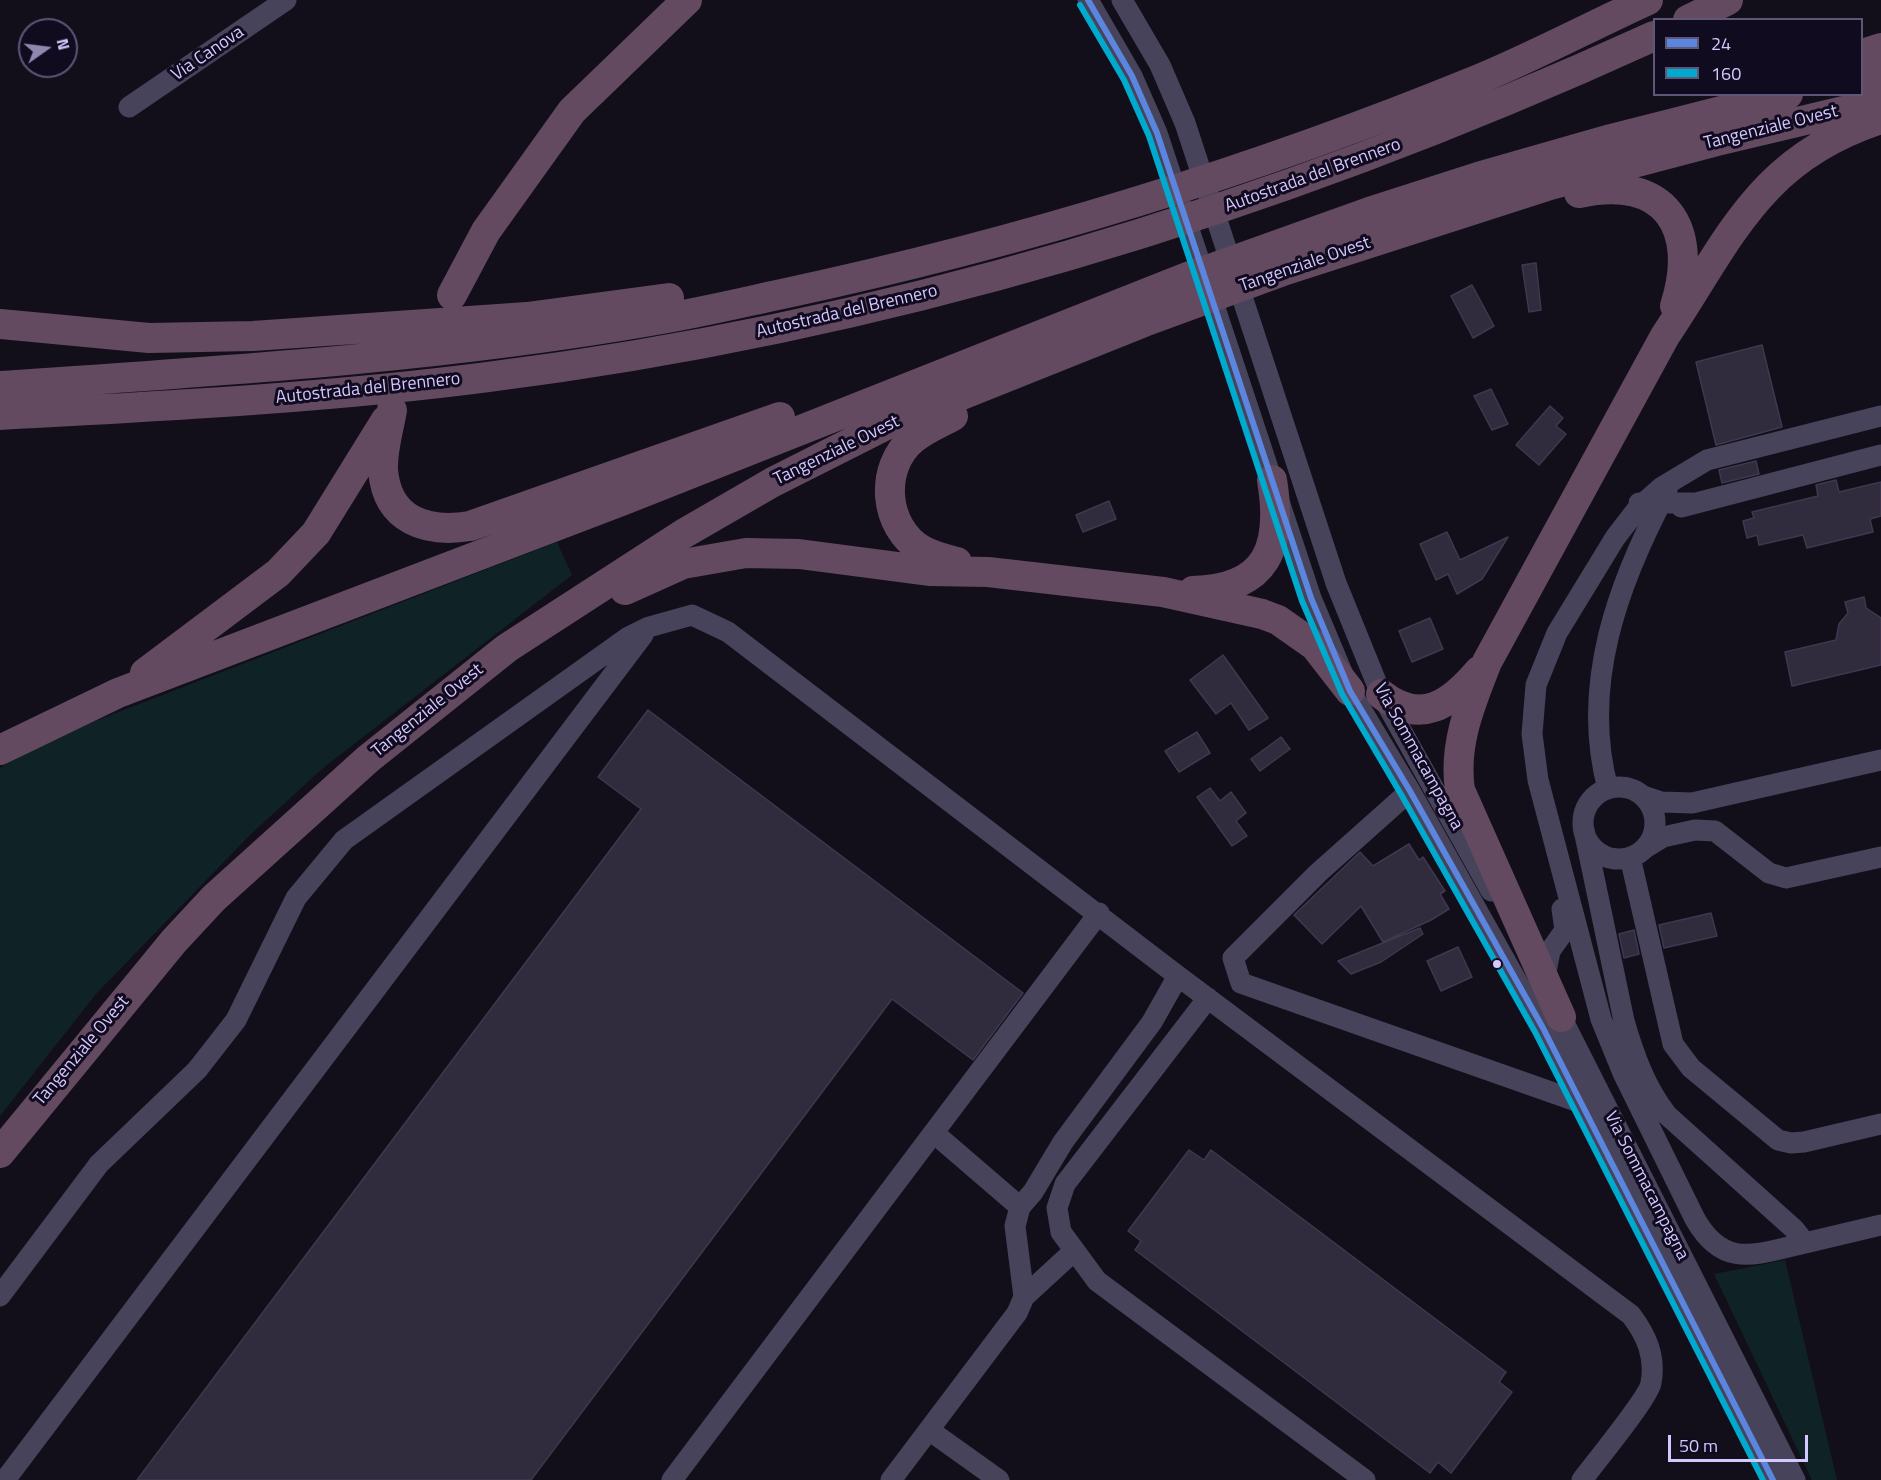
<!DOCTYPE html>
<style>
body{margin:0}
#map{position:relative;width:1881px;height:1480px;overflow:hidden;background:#120f1a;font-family:"Titillium Web",sans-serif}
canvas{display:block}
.legend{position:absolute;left:1653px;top:18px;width:210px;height:78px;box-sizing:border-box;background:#100b1e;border:2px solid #5f5678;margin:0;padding:8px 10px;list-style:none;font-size:18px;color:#d5c7ff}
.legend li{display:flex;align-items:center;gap:12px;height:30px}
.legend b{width:30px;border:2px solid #5f5678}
.north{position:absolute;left:18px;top:18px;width:60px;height:60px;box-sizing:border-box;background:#100b1e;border:2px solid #5f5678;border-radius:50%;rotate:76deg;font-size:16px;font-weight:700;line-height:24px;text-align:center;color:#d5c7ff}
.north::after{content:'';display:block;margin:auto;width:21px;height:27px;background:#9187af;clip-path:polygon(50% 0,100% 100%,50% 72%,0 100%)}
.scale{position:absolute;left:1668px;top:1435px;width:140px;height:27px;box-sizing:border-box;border:3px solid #d5c7ff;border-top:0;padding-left:8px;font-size:18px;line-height:21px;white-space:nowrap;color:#d5c7ff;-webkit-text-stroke:4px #100b1e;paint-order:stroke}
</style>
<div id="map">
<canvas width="1881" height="1480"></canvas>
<ul class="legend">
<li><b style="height:8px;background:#5a86e0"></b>24</li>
<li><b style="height:8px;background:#00a9ce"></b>160</li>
</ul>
<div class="north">N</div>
<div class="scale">50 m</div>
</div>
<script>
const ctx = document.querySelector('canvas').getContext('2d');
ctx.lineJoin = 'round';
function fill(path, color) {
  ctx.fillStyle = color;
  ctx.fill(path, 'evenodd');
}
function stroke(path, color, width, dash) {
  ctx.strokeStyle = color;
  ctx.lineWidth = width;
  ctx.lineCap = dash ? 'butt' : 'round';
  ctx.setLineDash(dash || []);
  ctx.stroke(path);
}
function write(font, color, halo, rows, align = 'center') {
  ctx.font = font + ' "Titillium Web",sans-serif';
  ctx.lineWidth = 6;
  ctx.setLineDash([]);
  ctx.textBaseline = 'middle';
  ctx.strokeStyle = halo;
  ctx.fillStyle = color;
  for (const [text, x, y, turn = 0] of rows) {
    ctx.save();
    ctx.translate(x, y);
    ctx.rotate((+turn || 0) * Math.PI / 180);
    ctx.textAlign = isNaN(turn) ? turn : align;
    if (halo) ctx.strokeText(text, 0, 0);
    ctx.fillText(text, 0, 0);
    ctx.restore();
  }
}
fill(new Path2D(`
 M557,542L572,575L322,769L250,835L96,994L0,1116V768L49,739Z
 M1785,1260L1837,1480H1812L1714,1274Z`), '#0f2226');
const building = new Path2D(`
 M1536,263L1541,310L1529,312L1522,265Z
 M1472,285L1494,326L1473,338L1451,296Z
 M1762,345L1782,427L1716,445L1696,362Z
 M1491,389L1508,424L1492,430L1474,396Z
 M1550,406L1563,418L1556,426L1566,434L1539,465L1516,445Z
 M1756,461L1759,474L1722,483L1719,470Z
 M1836,480L1839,492L1881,482V516L1870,519L1873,532L1807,548L1803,535L1759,545L1757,535L1747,538L1743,521L1754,518L1752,512L1818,496L1816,485Z
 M1109,501L1116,519L1083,532L1076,515Z
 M1447,532L1460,560L1508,537L1482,579L1457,594L1448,574L1436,580L1420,544Z
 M1864,597L1866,608L1881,618V665L1792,686L1785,652L1836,640L1839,624L1848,613L1845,602Z
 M1430,618L1443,649L1412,662L1399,631Z
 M1223,655L1268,718L1249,730L1231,703L1216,714L1190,680Z
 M648,710L1023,993L973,1060L892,999L531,1480H137L641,809L598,777Z
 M1197,732L1210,753L1179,772L1165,751Z
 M1281,737L1290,749L1260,771L1251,759Z
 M1210,788L1220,801L1231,792L1246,813L1236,821L1247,836L1232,846L1197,797Z
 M1409,844L1419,860L1423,857L1445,891L1440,894L1449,909L1431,920L1383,942L1361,906L1322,944L1294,915L1360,852L1373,866Z
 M1711,913L1717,936L1664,948L1659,925Z
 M1420,928L1423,934L1381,962L1351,974L1338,961Z
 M1634,930L1639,954L1624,958L1619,934Z
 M1458,947L1472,977L1441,991L1427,961Z
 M1189,1150L1204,1160L1211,1150L1506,1372L1499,1382L1512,1392L1451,1473L1438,1462L1430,1473L1135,1250L1141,1241L1128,1231Z`);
fill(building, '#302b3d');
stroke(building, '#3f384f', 1.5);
stroke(new Path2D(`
 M1088,0L1132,76L1157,133L1311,598L1350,691L1410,791L1543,1028L1773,1480
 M1122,0L1160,65L1185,123L1336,583L1381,694L1491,891
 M129,107L286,0
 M1639,503H1692
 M1681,507L1881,455
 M1583 823a36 36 0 1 1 72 0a36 36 0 1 1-72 0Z
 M1608,789C1580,685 1618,583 1667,491
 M1410,791L1318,873L1233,958L1241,983L1582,1103
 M1643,796L1661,802L1692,803L1881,760
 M1584,830L1624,1021C1634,1055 1645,1087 1667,1115L1794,1229L1805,1243L1881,1225
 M1645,848L1663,837L1695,830L1715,831L1769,873L1786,878L1881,857
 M1630,857L1673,1044L1691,1068L1778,1140L1791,1143L1804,1142L1881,1124
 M1545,977L1550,951L1565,930L1562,909
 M1208,998L1065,1184L1057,1208L1061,1232L1097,1281L1365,1480
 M1555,1005L1795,1480
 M934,1133L1020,1207
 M1805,1243C1756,1254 1724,1270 1695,1219L1623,1073L1601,1019L1538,780L1532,734L1536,685L1557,633L1615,538L1638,508L1662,487L1707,460L1881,416
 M0,1296L99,1164L197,1070L236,1020L296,898L344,840L627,638L649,627L692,615L728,632L1178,976L1631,1315C1646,1335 1656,1356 1651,1383C1649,1397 1594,1464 1582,1480
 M1024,1297L1074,1251
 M929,1430L999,1480
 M5,1480L643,635
 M672,1480L1099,913
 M891,1480L1017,1313L1024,1297L1015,1226L1020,1207L1033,1192L1063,1142L1152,1022L1178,976`), '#47435b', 21);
stroke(new Path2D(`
 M1688,20L1728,0
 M1862,54L1881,48
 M1862,77L1881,72
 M1579,193C1665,174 1700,228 1675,306
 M452,295L486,231L572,111L687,0
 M0,324L149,338L253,336L527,317L669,298
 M0,386C219,371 439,358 656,320C698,313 740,303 782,294C1020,243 1252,172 1477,80C1535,56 1591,26 1648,0
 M392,410C389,429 382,450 383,470C387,521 427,533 470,526L780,417
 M0,415C163,406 326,398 488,377C893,326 1284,205 1654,36
 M953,416C940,423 925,429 913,439C879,467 883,527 922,550C932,556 945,559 957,562
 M625,590L683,564L746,553L799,554L929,571L988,572L1163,592L1262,614L1278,620L1315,646L1350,691
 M1193,591C1268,589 1283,547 1272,480
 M145,673L278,573L316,533L386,420
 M1381,694C1421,726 1451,704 1479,671
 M0,750L118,693L624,500L1190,276L1369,212L1478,177L1611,139L1788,94
 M1561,1017L1460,790C1453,744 1471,703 1487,662L1665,336C1730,239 1759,158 1881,119
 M0,1153L174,941L214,898L368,759L507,648L683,534L773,482L884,426L1144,322L1286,270L1550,185L1717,141L1881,102`), '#634a61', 30);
stroke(new Path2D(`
 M1088,0L1132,76L1157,133L1311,598L1350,691L1410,791L1543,1028L1773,1480`), '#5a86e0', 6);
stroke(new Path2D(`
 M1080,5L1124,80L1149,136L1302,601L1342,694L1402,796L1535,1032L1763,1480`), '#00a9ce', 6);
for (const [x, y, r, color] of [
 [1497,964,5,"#d5c7ff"]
]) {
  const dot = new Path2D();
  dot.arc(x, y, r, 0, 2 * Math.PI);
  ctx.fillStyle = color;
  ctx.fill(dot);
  stroke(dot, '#100b1e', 2);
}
write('18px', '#d5c7ff', '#100b1e', [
 ["Via Canova",208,54,-34],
 ["Tangenziale Ovest",1771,128,-14],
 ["Autostrada del Brennero",1313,176,-20],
 ["Tangenziale Ovest",1305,265,-19],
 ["Autostrada del Brennero",847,312,-13],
 ["Autostrada del Brennero",368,389,-6],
 ["Tangenziale Ovest",837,451,-26],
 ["Tangenziale Ovest",428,711,-39],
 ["Via Sommacampagna",1418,757,61],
 ["Tangenziale Ovest",82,1051,-50],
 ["Via Sommacampagna",1646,1186,63]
]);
</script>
